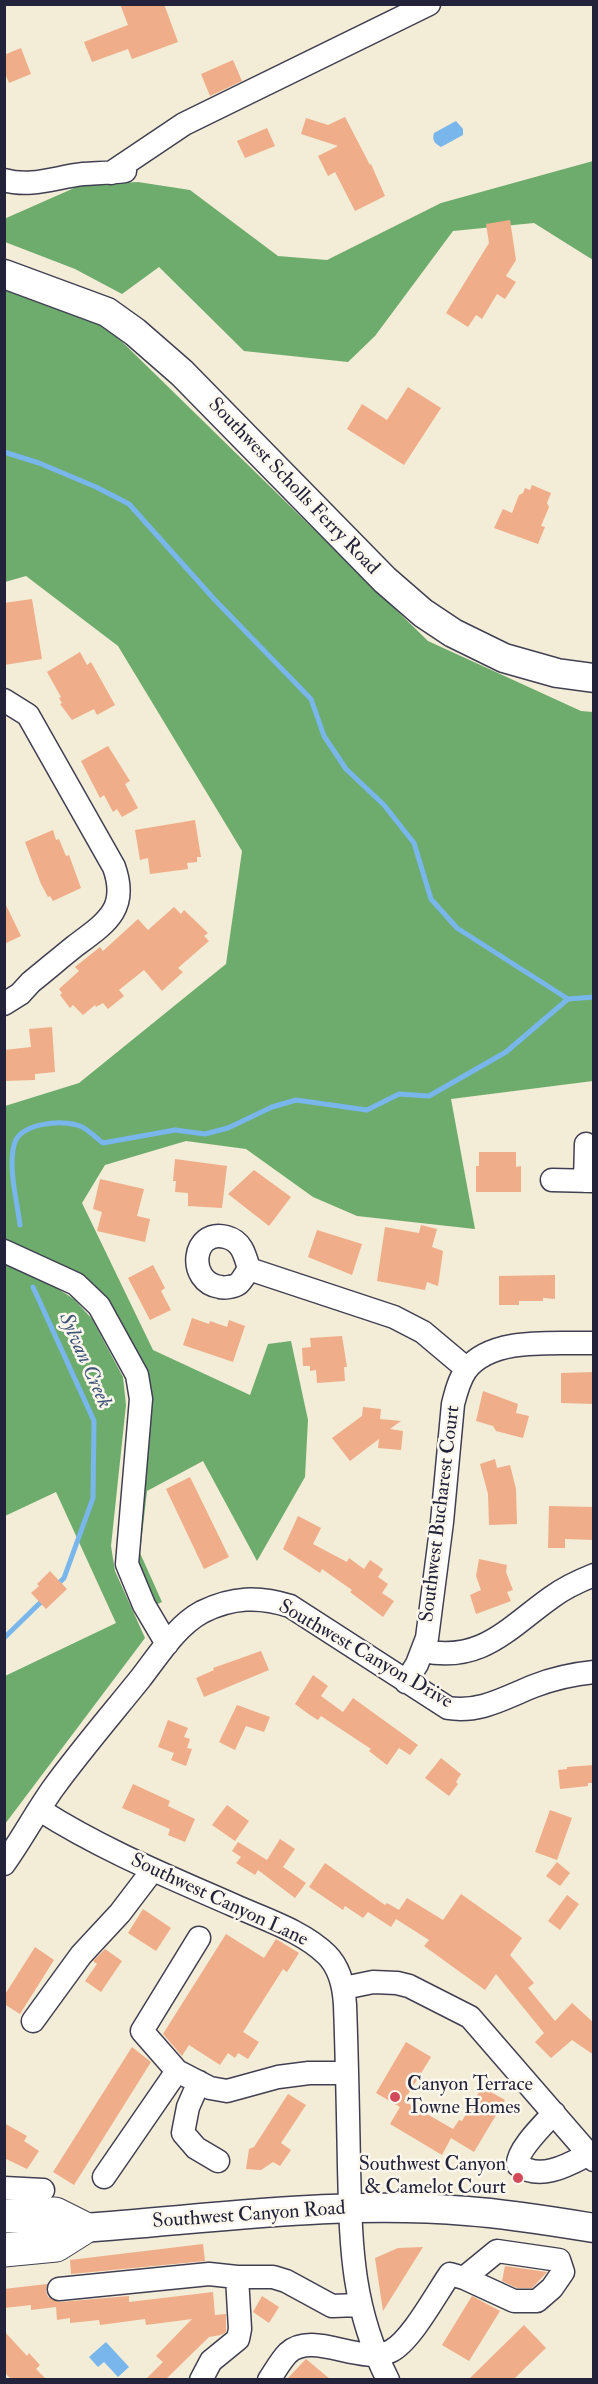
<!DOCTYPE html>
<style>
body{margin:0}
#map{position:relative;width:598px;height:2384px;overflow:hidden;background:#f3ecd6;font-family:"IM FELL Double Pica",serif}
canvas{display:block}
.frame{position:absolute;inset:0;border:6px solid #22223b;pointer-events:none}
</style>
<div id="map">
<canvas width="598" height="2384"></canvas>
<div class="frame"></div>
</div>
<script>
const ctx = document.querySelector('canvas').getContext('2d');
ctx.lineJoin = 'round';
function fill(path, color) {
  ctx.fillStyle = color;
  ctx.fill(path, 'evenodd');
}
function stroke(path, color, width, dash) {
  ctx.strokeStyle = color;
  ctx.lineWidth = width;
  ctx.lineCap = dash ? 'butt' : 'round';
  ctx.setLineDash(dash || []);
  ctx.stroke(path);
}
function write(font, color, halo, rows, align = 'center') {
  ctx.font = font + ' "IM FELL Double Pica",serif';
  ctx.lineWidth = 5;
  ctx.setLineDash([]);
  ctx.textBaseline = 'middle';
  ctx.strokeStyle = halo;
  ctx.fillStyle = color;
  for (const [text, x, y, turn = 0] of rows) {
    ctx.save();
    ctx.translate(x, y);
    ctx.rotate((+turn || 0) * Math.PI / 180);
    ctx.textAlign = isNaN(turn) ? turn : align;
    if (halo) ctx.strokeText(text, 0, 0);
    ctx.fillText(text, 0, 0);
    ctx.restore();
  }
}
fill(new Path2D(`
 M593,161V260L534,223L453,231L375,336L348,362L244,351L159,267L122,294L75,269L5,242L4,219L81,185L138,182L190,190L278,256L327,260L441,203Z
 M4,290L108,328L428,641L581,711L593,712V1081L451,1099L475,1229L357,1216L313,1197L246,1149L186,1141L105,1165L82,1203L153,1350L250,1395L268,1344L291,1341L308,1420L305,1477L257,1561L203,1461L147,1491L140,1553L162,1602L153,1606L135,1565L147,1406L118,1321L5,1240V1106L79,1083L226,964L242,851L118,646L26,576L5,582Z
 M5,1263L50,1284L74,1299L92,1319L123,1377L126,1405L111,1546L115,1571L145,1638L5,1824V1676L116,1623L56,1492L5,1516Z`), '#6eac6e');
fill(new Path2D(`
 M456,121L463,129V135L441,147C434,143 432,140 434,133Z
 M106,2342L129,2367L118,2377L104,2362L98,2367L89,2357Z`), '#78b6eb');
stroke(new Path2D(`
 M4,452L39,463L96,487L129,504L214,599L311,699L324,736L346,769L384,805L414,843L431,899L457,928L568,999
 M20,1225C17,1200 8,1169 14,1145C19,1123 62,1119 80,1126C88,1129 96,1138 103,1143L175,1130L205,1134L228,1128L272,1107L296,1100L367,1110L399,1094L429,1096L506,1052L568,999L594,997
 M33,1287L94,1421L93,1498L64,1578L56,1586
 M4,1638L44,1599`), '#78b6eb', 5);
fill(new Path2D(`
 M120,4H164L178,42L132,59L128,49L92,62L84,42L128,25Z
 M21,48L31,74L9,83L4,71V55Z
 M233,60L242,81L210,96L201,74Z
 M345,117L370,165L371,164L385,196L355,211L335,172L328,176L318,156L338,146L301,134L306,118L328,125Z
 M267,128L275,146L245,158L237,141Z
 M510,220L516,260L506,276L516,282L505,299L497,294L482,319L476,315L468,327L446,313L489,243L486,224Z
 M408,387L441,408L404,465L347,429L362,404L387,420Z
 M532,485L551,493L547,503L549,507L541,526L545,527L538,544L494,528L503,509L512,513L519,495L523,493L525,488L530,490Z
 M32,599L42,659L4,665V603Z
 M80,652L87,665L91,662L115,705L97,715L94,709L72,720L60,704L62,703L59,698L61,697L47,672Z
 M108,746L130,781L125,784L138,808L122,817L117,809L113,812L104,795L100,798L81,761Z
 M195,820L201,857H197V862L187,863L188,869L150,874L148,858L140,860L135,830Z
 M53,830L56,840L59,839L66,856L69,855L81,888L53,901L50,896L48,897L41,884L25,842Z
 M4,901L21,936L4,944Z
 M174,907L181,914L184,910L208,933L204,936L209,941L178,968L183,972L162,991L144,970L119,990L124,996L108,1009L103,1003L96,1007L95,1005L83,1015L73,1005L70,1008L60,995L62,993L59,989L79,971L75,967L100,947L103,951L138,919L148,930Z
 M52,1027L55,1072L35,1074V1080L4,1081V1050L31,1047L29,1029Z
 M479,1152H516V1167L521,1166V1192H476V1166H479Z
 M175,1159L227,1166L222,1208L188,1206V1193L175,1192L176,1181H173Z
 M254,1170L291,1197L269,1226L228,1194Z
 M100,1179L144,1189L137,1216L150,1219L145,1242L97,1231L102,1212L93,1209Z
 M421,1225L437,1229L432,1247L443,1251L438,1286L427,1282L425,1290L377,1281L385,1227L419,1233Z
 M317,1230L362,1244L352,1275L308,1257Z
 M153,1265L165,1288L161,1291L171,1310L150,1320L128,1278Z
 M555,1275V1299L543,1298V1301H519V1305H499V1276Z
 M192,1318L209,1324L210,1321L227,1327L229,1320L245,1326L233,1362L183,1345Z
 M342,1336L347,1367H344L345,1381L317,1383L316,1370L310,1371V1366H303L302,1348L311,1347L310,1338Z
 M594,1372V1404L561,1403V1373Z
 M483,1391L518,1404L516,1413L529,1416L523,1438L496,1431L493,1426L476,1421Z
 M363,1407L381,1409L380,1419L401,1421L390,1429L403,1431L401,1450L378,1448L379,1439L350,1461L332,1438L362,1416Z
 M495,1459L497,1468L510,1465L516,1489L517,1524L489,1525L488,1494L480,1464Z
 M190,1477L229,1557L204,1569L166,1489Z
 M549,1506L594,1507V1540L565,1539V1548H548Z
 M298,1516L321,1528L313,1544L347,1562L349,1558L364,1569L370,1560L383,1569L378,1577L388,1584L382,1593L394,1601L383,1617L350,1592L352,1590L322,1569L320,1573L283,1549Z
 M479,1559L507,1565L506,1572L513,1590L507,1592L511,1601L476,1614L470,1595L481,1590L476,1576Z
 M50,1571L67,1589L46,1609L31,1593L39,1586L37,1584Z
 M261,1651L269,1670L204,1697L196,1678L214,1670L213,1668Z
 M313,1675L328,1686L321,1696L343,1712L353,1698L418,1745L410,1755L399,1748L387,1765L369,1751L371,1749L321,1716L318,1720L310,1715L295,1704Z
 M237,1705L270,1717L264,1732L246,1726L235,1750L219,1742Z
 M168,1720L188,1728L184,1737L190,1739L187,1748L192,1749L186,1766L171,1760L174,1753L158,1747Z
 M441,1758L461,1774L456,1782L458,1784L449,1796L425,1778Z
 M594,1765V1783H588V1786L560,1789L558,1770L567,1769V1767Z
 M133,1784L170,1801L168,1806L195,1819L185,1842L168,1835L170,1829L122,1808Z
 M227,1805L249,1821L235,1841L212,1825Z
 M550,1810L572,1818L557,1860L535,1852Z
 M280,1839L295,1849L283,1867L306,1883L295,1898L258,1870L255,1875L236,1863L241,1857L232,1851L238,1842L267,1860Z
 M557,1862L570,1873L560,1886L546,1876Z
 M325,1863L385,1905L387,1903L399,1910L407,1898L443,1920L461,1894L502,1923L522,1938L510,1955L534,1983L528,1988L555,2021L572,2003L594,2023V2055L572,2040L551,2058L535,2042L544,2033L496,1974L485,1990L424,1946L429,1940L396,1919L391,1927L368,1912L363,1918L345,1906L343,1910L309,1887Z
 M567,1895L579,1904L560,1930L548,1921Z
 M143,1909L171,1928L156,1951L128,1933Z
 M226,1934L264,1958L276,1939L299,1953L287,1972L283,1969L243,2032L259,2042L248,2059L238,2053L235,2058L228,2053L220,2065L189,2045L182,2056L163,2034Z
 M35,1947L54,1960L20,2014L4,2004V1996Z
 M105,1949L122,1961L101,1992L85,1981L97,1964L93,1961Z
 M406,2042L431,2057L404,2101L420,2110L453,2129L459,2120L462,2121L482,2087L505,2100L474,2152L451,2138L442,2155L390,2124L400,2107L376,2093Z
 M132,2047L151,2062L74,2185L53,2172Z
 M288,2094L306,2105L281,2143L291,2150L280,2166L273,2162L261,2170L246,2169L249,2149L254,2147Z
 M4,2123L27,2136L24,2141L39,2151L27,2169L4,2158Z
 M203,2244L205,2261L71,2274L70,2260Z
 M423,2247L383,2311L375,2258L398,2248Z
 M505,2266L547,2272L532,2288H517L502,2281Z
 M47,2284L46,2291L48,2297L60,2302L129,2296V2302L213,2292L215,2315L226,2314V2332L221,2335L209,2337L166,2379H146L163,2362L156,2356L192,2319L146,2325L145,2319L100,2325L99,2320L70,2323V2318L57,2320L56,2307L31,2310V2305L4,2308V2289Z
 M262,2296L279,2307L269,2323L253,2312Z
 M472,2296L500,2311L469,2361L442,2345Z
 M524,2325L546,2348L525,2368L514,2379H469Z
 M4,2331L27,2356L29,2353L40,2365L36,2369L46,2379H11L4,2372Z
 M306,2359L330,2379H287Z`), '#efad89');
const minor = new Path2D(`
 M111,173L184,124L429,4
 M4,180C31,188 56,177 83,174C97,173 111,173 125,171
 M4,700L28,715L114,867C129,909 106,923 75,946C60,958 46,970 31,982L20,994L4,1004
 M552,1180L594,1181
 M585,1181L586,1144
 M4,1251L76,1284L99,1306L137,1375L141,1399L127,1564L144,1605L167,1644
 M249,1269C246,1273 242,1281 238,1284C234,1287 224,1288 220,1287C186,1282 192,1228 226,1237C242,1241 245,1255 249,1269L394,1317L423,1332L467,1369
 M423,1651C482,1663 508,1628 552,1597C564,1588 579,1581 594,1575
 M406,1682L417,1664L427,1638L442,1522L453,1404C456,1392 459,1380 466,1370C492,1336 555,1344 594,1343
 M40,1810C101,1849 167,1876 233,1905C264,1919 303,1931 327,1955C340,1968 344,1987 345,2005C347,2059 348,2112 349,2166C351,2245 351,2306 388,2380
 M4,1864C22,1839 36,1812 54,1787C81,1750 111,1715 140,1679C158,1656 176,1626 202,1612C232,1597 259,1596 290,1606L448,1708C480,1713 504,1698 534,1686C552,1679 574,1674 594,1672
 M344,1988L373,1982L397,1983L409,1986L470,2017L594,2160
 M33,2021L81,1955L120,1913L152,1871
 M177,2071L142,2031L199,1938
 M199,2082L188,2107L183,2133L196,2148L218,2161
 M554,2113C544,2124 516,2151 518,2165C541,2181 568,2165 589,2154
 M104,2177L177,2071L210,2088L227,2091L278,2077L309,2073H347
 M4,2188L43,2190
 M59,2289L209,2274L237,2277
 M201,2380L211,2361L238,2339L240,2329L237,2277H273L286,2281L332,2306L359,2305
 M269,2380C275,2371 281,2360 288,2353C313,2330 361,2366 391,2351C411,2341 436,2294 450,2274L464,2278L514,2301H537L552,2288L563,2272L559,2260L497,2251L464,2278`);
const major = new Path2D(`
 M4,274L107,312L135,332L182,373L385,580L423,613L453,633L504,658L557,673L594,678
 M83,2228C210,2219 339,2200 467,2211C509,2214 551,2221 594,2228`);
const highway = new Path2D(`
 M4,2216L55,2214L83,2228
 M4,2250L56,2245L83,2228`);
stroke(minor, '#414052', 25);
stroke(major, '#414052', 31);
stroke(highway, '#414052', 35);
stroke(minor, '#fff', 22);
stroke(major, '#fff', 28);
stroke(highway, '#fff', 33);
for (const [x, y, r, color] of [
 [395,2097,6,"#d1495b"],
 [518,2178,6,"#d1495b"]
]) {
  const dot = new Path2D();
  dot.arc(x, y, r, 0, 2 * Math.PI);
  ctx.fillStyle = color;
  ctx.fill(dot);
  stroke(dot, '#fbf7ec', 2);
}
write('20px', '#22223b', '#fbf7ec', [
 ["Southwest Scholls Ferry Road",293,487,46],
 ["Southwest Bucharest Court",441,1514,-83],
 ["Southwest Canyon Drive",365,1655,30],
 ["Southwest Canyon Lane",219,1901,25],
 ["Southwest Canyon Road",249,2216,-4]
]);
write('20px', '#22223b', '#fbf7ec', [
 ["Canyon Terrace",407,2086],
 ["Towne Homes",407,2109],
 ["Southwest Canyon",506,2166,"right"],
 ["& Camelot Court",506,2189,"right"]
], 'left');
write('italic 21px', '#405679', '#fbf7ec', [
 ["Sylvan Creek",84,1361,66]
]);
</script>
